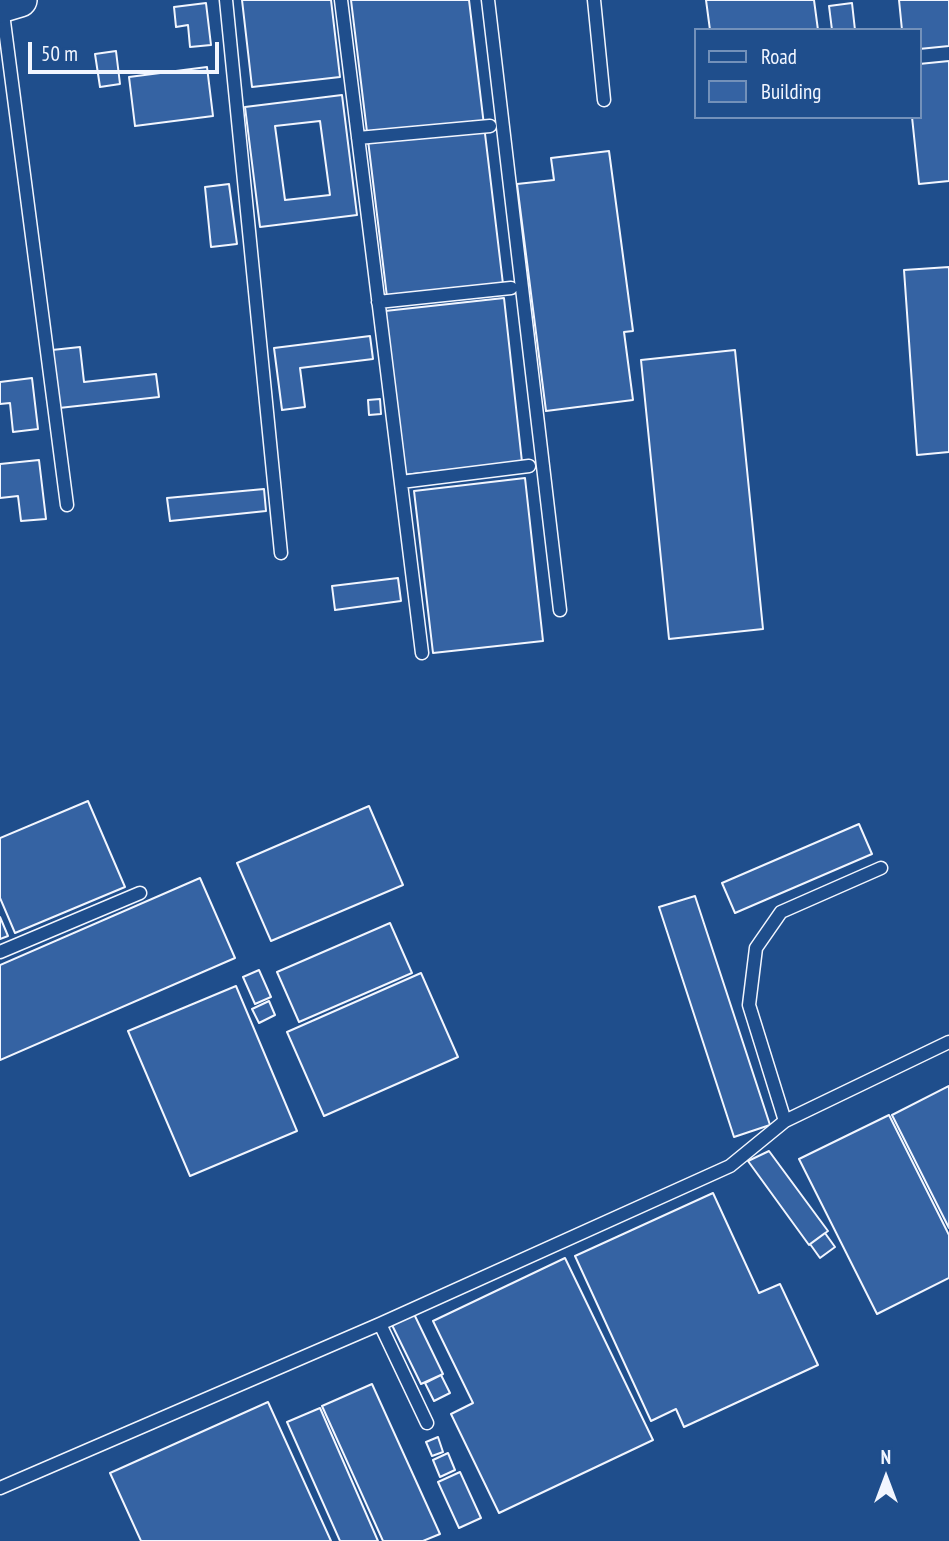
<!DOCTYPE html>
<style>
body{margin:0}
#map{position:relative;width:949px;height:1541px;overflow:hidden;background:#1f4e8c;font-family:"PT Sans Narrow",sans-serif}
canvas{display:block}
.legend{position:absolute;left:694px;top:28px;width:228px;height:91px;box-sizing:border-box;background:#1f4e8c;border:2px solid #7391ba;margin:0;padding:9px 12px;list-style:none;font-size:21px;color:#f2f6ff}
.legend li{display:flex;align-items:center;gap:14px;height:35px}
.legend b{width:35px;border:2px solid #7391ba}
.north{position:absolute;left:851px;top:1443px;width:70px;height:70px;-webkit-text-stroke:5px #1f4e8c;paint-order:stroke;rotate:0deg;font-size:19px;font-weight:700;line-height:28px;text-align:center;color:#f2f6ff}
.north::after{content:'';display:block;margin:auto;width:24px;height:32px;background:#f2f6ff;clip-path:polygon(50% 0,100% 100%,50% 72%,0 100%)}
.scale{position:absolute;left:28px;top:42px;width:191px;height:32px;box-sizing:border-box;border:4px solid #f2f6ff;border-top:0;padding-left:9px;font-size:21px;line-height:24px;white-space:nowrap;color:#f2f6ff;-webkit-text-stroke:5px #1f4e8c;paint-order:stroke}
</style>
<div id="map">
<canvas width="949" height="1541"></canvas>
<ul class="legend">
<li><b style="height:9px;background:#1f4e8c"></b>Road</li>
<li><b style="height:19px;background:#3563a3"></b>Building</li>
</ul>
<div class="north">N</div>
<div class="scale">50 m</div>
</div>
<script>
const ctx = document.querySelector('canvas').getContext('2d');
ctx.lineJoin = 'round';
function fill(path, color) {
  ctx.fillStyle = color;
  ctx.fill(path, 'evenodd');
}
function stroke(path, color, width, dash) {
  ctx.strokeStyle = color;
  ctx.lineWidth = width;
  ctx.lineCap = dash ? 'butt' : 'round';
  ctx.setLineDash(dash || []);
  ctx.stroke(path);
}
const building = new Path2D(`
 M242,0H331L340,77L252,87Z
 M351,0H469L503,284L387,297Z
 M706,0H814L818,30H710Z
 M899,0H949V46L919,49V30H902Z
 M206,3L211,45L190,47L188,25L176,27L174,7Z
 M852,3L855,30H832L829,6Z
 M116,51L120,84L100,87L95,54Z
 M949,61V181L919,184L912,117H919V64Z
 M207,67L213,116L135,126L129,77Z
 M342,95L357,215L260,227L245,107ZM320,121L330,195L285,200L275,126Z
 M609,151L633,331L624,332L633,400L546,411L517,184L554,180L551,158Z
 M229,184L237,244L211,247L205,187Z
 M949,267V452L917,455L904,270Z
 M504,298L522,462L403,475L385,311Z
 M370,336L373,359L300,368L305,407L282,410L274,348Z
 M80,347L84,382L156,374L159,397L59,408L52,350Z
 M735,350L763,629L669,639L641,360Z
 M32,378L38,429L13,432L10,403L0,404V382Z
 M380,399L381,414L369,415L368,400Z
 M39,460L46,519L21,521L18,496L0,498V464Z
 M525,478L543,641L433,653L414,491Z
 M264,489L266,511L170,521L167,498Z
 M398,578L401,601L335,610L332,586Z
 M88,801L125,887L15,933L0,898V838Z
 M369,806L403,885L271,941L237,863Z
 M859,824L872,854L735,913L722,883Z
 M200,878L235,958L0,1060V965Z
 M695,896L770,1125L734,1137L659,907Z
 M0,917L8,936L0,939Z
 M390,923L412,973L299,1022L277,972Z
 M259,970L271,997L255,1004L243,977Z
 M421,973L458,1057L324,1116L287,1032Z
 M236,986L297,1131L190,1176L128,1031Z
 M269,1001L275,1015L259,1023L252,1009Z
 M949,1086V1228L892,1115Z
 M889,1115L949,1235V1278L877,1314L799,1159Z
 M769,1151L828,1231L809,1245L748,1161Z
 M713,1193L759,1293L780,1284L818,1365L684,1427L676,1409L651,1421L575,1256Z
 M825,1233L835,1247L820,1258L810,1244Z
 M565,1258L653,1440L499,1513L451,1414L473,1403L433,1321Z
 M414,1314L443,1374L421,1384L392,1325Z
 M441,1375L450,1393L434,1401L425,1383Z
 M372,1384L440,1534L423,1541H383L322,1406Z
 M268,1402L331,1541H141L110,1473Z
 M320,1408L378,1541H340L287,1422Z
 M438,1437L443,1452L432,1456L426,1442Z
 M448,1453L455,1470L440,1477L433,1460Z
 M460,1472L481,1518L459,1528L438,1482Z`);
fill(building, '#3563a3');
stroke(building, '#f2f6ff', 2);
const lane = new Path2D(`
 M226,0L281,553
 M341,0L422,653
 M488,0L560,610
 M594,0L604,100
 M2,6L67,505
 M358,138L490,126
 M378,302L511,288
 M401,482L529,466
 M0,952L140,893
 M785,1121L949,1042
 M380,1324L427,1423
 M0,1488L380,1324L730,1166L785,1121L749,1005L756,948L781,912L881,868`);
const secondary = new Path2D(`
 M0,6L20,0`);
stroke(lane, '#f2f6ff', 15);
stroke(secondary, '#f2f6ff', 36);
stroke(lane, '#1f4e8c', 12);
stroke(secondary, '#1f4e8c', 33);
</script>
